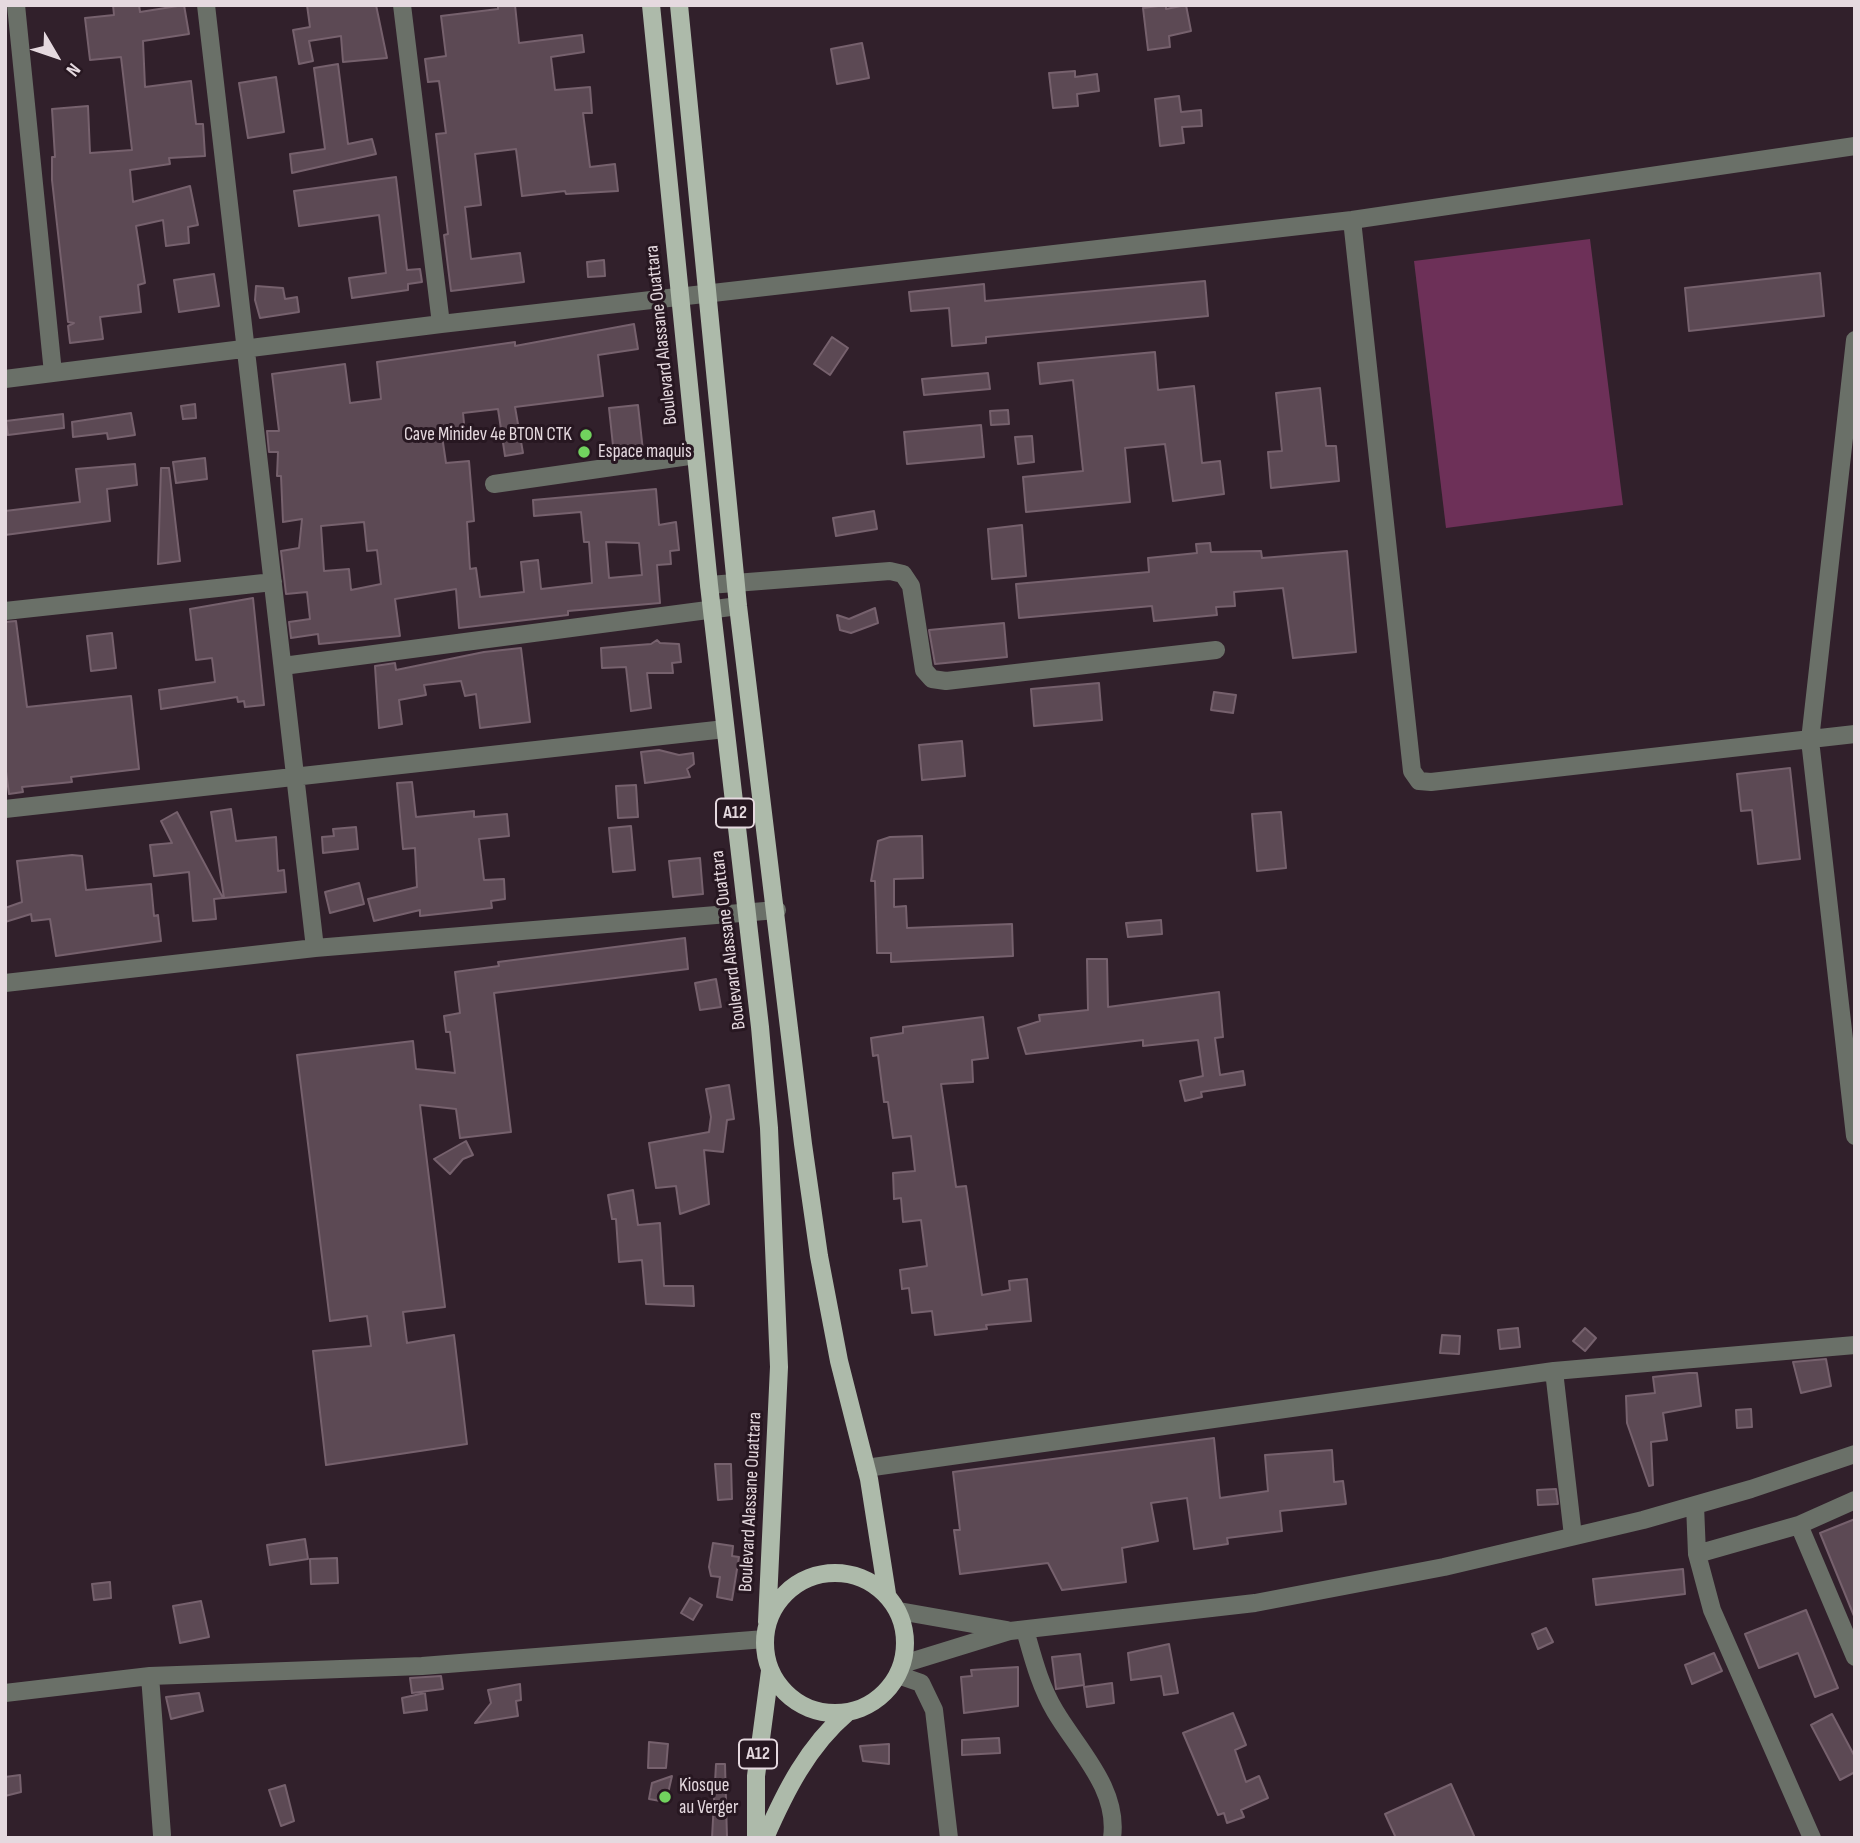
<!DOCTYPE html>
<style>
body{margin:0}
#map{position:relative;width:1860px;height:1843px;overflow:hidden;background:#31202b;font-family:"Sofia Sans Condensed",sans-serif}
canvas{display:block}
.frame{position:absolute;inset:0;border:7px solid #e5d9df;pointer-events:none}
.north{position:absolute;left:21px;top:21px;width:70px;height:70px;-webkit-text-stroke:5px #271721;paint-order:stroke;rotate:129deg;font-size:19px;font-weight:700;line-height:28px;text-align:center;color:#e5d9df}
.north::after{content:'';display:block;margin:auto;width:24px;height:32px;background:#e5d9df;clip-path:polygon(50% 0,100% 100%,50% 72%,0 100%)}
</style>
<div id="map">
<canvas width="1860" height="1843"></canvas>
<div class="frame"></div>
<div class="north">N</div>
</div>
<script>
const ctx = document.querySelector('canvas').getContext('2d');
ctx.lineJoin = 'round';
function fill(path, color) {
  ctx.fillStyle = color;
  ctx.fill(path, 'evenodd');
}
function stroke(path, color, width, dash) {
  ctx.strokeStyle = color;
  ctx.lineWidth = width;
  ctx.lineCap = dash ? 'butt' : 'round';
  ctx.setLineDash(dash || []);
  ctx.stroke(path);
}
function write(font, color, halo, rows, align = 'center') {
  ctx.font = font + ' "Sofia Sans Condensed",sans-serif';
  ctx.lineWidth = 6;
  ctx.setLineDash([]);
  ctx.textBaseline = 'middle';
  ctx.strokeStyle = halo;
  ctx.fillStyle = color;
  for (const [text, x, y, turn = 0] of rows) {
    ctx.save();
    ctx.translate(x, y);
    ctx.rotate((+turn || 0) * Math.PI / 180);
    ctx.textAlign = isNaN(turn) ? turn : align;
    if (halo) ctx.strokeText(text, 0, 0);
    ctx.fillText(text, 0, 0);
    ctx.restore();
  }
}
fill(new Path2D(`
 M1590,239L1623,505L1446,528L1414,261Z`), '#6d3058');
const building = new Path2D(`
 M113,5H139L140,12L184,5L189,34L143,41L145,87L191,81L196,124H203L205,156L169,158L170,164L130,170L133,202L190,186L198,225L188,227L189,243L166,246L163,220L136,226L145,283L138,285L141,312L100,317L103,339L70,343L68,326L74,323L68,322L52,180V157H55L52,109L88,106L90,153L132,150L121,57L90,60L85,18L114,15Z
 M307,5H376L387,58L343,62L341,36L309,41L313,61L299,64L293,30L310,27Z
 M498,5H515L519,43L582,35L584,52L551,57L555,90L590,87L592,113H583L590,167L615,164L618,191L566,194L565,191L522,196L516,149L475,154L481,205L465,207L471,259L520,253L524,282L451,291L444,235L448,234L436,134L446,133L439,81L428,82L425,59L446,56L441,16L498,9Z
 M1166,5V9L1186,5L1191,31L1169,36L1170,47L1148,50L1143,8Z
 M862,43L869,78L837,84L831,49Z
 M338,64L348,144L372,139L376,154L292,173L290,154L325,149L314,68Z
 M1075,71V77L1097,74L1099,91L1077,94L1078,106L1053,108L1049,73Z
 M276,77L284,132L248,138L239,83Z
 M1179,96L1181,112L1201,110L1202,126L1182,127L1184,143L1160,146L1155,99Z
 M396,177L407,270L420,269L422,282L408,284V290L352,298L349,278L386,273L379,215L299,226L294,191Z
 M604,260L605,276L588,277L587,262Z
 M1820,273L1824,316L1689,331L1685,288Z
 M214,274L219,306L179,312L174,280Z
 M1205,281L1208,316L986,337V343L952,346L949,308L911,311L909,292L984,284L985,301Z
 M256,286L283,288L285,299L297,297L299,312L260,318L255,300Z
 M634,324L638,349L598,355L603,396L515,407L523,453L505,456L498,409L463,413L465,433L442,436L446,463L469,461L474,521L467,522L470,569L476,568L480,597L524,592L521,562L538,560L541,589L592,583L589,542H584L581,512L534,516L533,500L656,489L659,525L676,522L679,550L670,551L671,564L657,565L660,603L568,611V615L459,628L456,589L395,599L400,636L319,644L318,634L291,638L289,622L310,619L307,592L286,594L281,551L299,548L302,519L283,522L281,476H277L278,452H269L267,431H279L272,374L345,364L350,403L381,399L377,362L515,342V346ZM364,522L367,551L377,550L381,584L351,590L349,569L324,571L321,526ZM606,542L639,543L642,575L609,578Z
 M832,337L848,348L830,375L814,364Z
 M1155,352L1158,390L1194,386L1202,463L1220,461L1224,494L1173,501L1165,444L1125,448L1130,502L1026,512L1023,477L1083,471L1073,380L1040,384L1038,363Z
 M988,373L990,389L924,395L922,379Z
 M1320,388L1326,446H1336L1339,481L1271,488L1268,452L1282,451L1276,393Z
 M195,404L196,418L183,419L181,406Z
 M638,405L643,451L614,455L609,408Z
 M1008,410L1009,424L991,425L990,411Z
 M131,413L135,435L108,439L107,433L73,437L72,422Z
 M63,414L64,428L8,435L6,421Z
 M981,425L984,457L907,464L904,432Z
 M1032,436L1034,462L1018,464L1015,437Z
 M205,458L207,479L176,483L173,462Z
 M135,464L137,485L107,489L110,521L5,535V511L80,502L76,469Z
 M161,468H169L180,561L158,564Z
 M874,511L877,529L836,536L833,518Z
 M1022,525L1026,576L992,579L988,529Z
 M1210,543L1211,552L1261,551L1262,558L1347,551L1356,652L1293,658L1283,588L1234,592L1235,606L1216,607L1217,615L1154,621L1152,606L1019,618L1016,584L1149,572L1148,558L1197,553L1196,544Z
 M253,598L264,705L245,707L244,701L238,702L237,697L161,709L159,690L215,682L212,658L196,660L190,609Z
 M875,608L878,623L851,633L840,630L837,615L849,619Z
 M16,621L27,707L131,696L139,769L71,777L72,782L22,787L23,792L9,794L5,764V622Z
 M1004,623L1007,657L935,664L929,630Z
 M112,633L116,668L91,671L87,636Z
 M657,640L660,643L679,644L681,662L672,663L673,673H647L651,708L631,711L626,667L602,668L601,648L651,644Z
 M521,648L530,722L480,728L476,694L465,696L461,681L424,685L426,695L399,700L402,724L379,728L375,666L395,663L396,670L484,652Z
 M1099,683L1102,720L1034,726L1031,689Z
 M1214,692L1236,695L1233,713L1211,710Z
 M962,741L965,776L922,780L919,745Z
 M659,750L679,755L693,753L694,764L687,769L690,777L645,783L641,752Z
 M1790,768L1800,859L1758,864L1752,810L1741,811L1737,774Z
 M412,782L416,817L474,811V817L507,814L509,836L479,839L484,880L504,879L505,899L491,901L492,908L420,916V910L374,921L368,899L417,887L415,848L403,849L397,783Z
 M636,785L638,817L618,818L616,786Z
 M231,809L236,841L276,837L278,871L284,870L286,892L224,898L211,812Z
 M177,812L223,898L214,899L216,919L193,921L189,872L154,876L150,845L172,843L161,821Z
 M1281,812L1286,868L1257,871L1252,814Z
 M631,826L635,870L613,872L609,828Z
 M356,827L358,849L323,853L322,837L334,836L333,829Z
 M922,836L923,878L894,879V907L906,906L907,928L1012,924L1013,956L891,962V953H877L875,881H871L878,841L890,837Z
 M72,855L82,856L86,890L151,884L154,916L158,915L161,941L56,956L50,919L32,921L31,914L5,922V908L22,902L17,861Z
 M700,858L703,894L673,897L669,861Z
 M359,883L364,904L330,913L325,892Z
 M1161,920L1162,934L1128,937L1126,923Z
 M685,938L688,969L494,993L511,1132L460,1138L456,1109L420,1105L445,1307L403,1312L407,1343L454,1335L467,1444L326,1465L313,1351L371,1346L367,1316L330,1321L297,1055L413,1041L416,1069L455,1073L450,1032H446L444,1016L460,1013L455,972L499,966L498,962Z
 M1087,959H1107L1108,1007L1219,992L1223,1037L1215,1038L1220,1075L1243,1071L1245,1085L1201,1092L1202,1097L1185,1101L1180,1081L1203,1076L1198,1040L1143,1046V1040L1026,1054L1018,1028L1040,1021L1039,1015L1088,1010Z
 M716,979L721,1007L700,1010L695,983Z
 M983,1017L988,1058L972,1060L973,1082L941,1084L956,1187L966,1186L982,1295L1010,1290L1009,1281L1027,1279L1031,1321L986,1325L987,1329L935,1335L932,1311L912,1313L909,1288L902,1289L900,1270L927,1266L921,1220L903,1222L901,1198L894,1199L893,1173L915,1171L911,1136L893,1138L888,1102H884L878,1055L873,1056L871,1038L903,1033V1027Z
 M729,1085L734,1119L727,1120L723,1152L704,1150L709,1204L680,1214L676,1186L656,1188L649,1143L709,1132L711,1117L706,1089Z
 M466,1141L473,1155L463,1159L450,1174L434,1159Z
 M633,1190L638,1225L660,1223L664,1286H693L694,1306L646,1304L642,1260L619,1262L616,1219H612L608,1195Z
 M1518,1328L1520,1347L1500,1349L1498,1330Z
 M1585,1328L1596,1338L1585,1351L1573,1341Z
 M1442,1335L1460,1336L1459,1354L1440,1353Z
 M1826,1359L1831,1386L1801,1393L1793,1362Z
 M1689,1373H1697L1701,1406L1663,1413L1667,1440L1651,1442L1653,1485L1649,1486L1627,1423L1626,1396L1655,1393L1653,1377Z
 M1751,1409L1752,1427L1737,1428L1736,1410Z
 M1214,1438L1220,1498L1268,1491L1265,1455L1332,1450L1334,1482L1343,1481L1346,1504L1280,1511L1282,1531L1227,1538L1228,1544L1194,1549L1187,1498L1151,1503L1158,1541L1122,1548L1126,1582L1062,1590L1048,1563L960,1574L954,1530H960L953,1472Z
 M715,1464H731L732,1499L718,1500Z
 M1556,1489L1558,1504L1538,1505L1537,1490Z
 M1855,1519V1616H1854L1820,1533Z
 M305,1539L308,1559L270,1565L267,1545Z
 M713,1543L733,1546L732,1556L739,1557L732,1600L717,1597L720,1577L711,1576L709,1567Z
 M337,1558L338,1583L311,1584L310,1559Z
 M1683,1569L1685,1594L1596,1605L1593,1579Z
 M110,1582L111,1598L94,1600L92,1584Z
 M690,1598L702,1605L693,1620L681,1613Z
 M201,1601L209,1637L180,1643L173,1606Z
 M1806,1610L1838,1688L1815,1697L1798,1653L1759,1668L1745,1634Z
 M1546,1628L1553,1642L1538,1649L1532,1634Z
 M1169,1644L1178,1693L1164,1695L1161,1676L1131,1680L1128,1653Z
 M1714,1653L1722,1671L1692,1684L1685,1665Z
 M1080,1654L1084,1685L1056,1689L1052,1657Z
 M1018,1667V1706L964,1713L961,1677L972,1676L971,1670Z
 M441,1676L443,1689L412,1693L410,1678Z
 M1112,1683L1114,1703L1087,1707L1084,1687Z
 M520,1684L521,1700L516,1701L518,1716L475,1723L491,1703L488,1690Z
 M199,1693L203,1711L171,1719L166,1697Z
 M425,1693L427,1710L404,1713L402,1698Z
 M1233,1713L1246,1745L1235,1750L1246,1782L1259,1776L1268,1798L1241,1810L1244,1817L1227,1823L1224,1813L1218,1815L1183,1733Z
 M1832,1714L1855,1757V1772L1840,1780L1811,1725Z
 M999,1738L1000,1753L962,1755V1740Z
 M649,1742L668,1744L666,1768H648Z
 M889,1744V1764L863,1761L860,1746Z
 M716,1764H725L727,1838H712Z
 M20,1775L21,1792L5,1796V1777Z
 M672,1776L666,1802L649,1799L652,1783Z
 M1451,1784L1475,1838H1396L1385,1814Z
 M285,1785L294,1821L281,1826L269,1790Z`);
fill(building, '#5c4954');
stroke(building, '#76616d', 2);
stroke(new Path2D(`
 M16,5L53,373
 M206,5L315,948
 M402,5L441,324
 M1352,220L1412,771L1419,781L1431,782L1855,734
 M1855,340L1810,740L1855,1136
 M5,379L441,324L1352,220L1855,146
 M494,484L696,455
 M709,585L890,571L903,574L911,586L924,670L932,679L946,681L1216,650
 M5,611L273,582
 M283,666L738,606
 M5,809L725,729
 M5,983L315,948L777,910
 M1554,1371L1573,1536
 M866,1468L1554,1371L1855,1345
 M1695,1505L1697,1554L1712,1610L1812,1838
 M1799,1525L1855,1657
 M1697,1554L1799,1525L1855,1500
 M899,1611L1007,1630
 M1025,1630C1033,1658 1040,1686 1055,1711C1078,1750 1119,1789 1112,1838
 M903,1664L1010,1631L1255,1603L1444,1567L1643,1520L1751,1489L1855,1454
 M898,1675L921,1683L934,1710L949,1838
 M150,1676L162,1835
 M5,1693L150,1676L422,1666L765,1639`), '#6a7068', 18);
stroke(new Path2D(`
 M651,5L709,585L760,1027L769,1128L779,1367L767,1622
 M679,5L738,606L803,1144L819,1256L839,1361L869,1479L887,1594
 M765 1643a70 70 0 1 1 140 0a70 70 0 1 1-140 0Z
 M756,1838V1776L770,1671
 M765,1838C785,1792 808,1746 847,1713`), '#adbaaa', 18);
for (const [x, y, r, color] of [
 [586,435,7,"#71d25e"],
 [584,452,7,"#71d25e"],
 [665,1797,7,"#71d25e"]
]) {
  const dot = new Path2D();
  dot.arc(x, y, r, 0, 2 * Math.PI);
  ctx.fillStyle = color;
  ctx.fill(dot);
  stroke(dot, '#271721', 2.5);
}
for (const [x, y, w] of [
 [735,813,38],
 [758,1754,38]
]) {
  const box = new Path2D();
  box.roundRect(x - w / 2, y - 14.5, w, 29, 5);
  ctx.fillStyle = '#271721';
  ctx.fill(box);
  stroke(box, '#e5d9df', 2);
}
write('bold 18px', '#e5d9df', null, [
 ["A12",735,813],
 ["A12",758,1754]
]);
write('19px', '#e5d9df', '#271721', [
 ["Boulevard Alassane Ouattara",662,335,-96],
 ["Boulevard Alassane Ouattara",729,940,-97],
 ["Boulevard Alassane Ouattara",751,1502,-87]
]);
write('19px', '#e5d9df', '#271721', [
 ["Cave Minidev 4e BTON CTK",572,435,"right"],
 ["Espace maquis",598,452],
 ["Kiosque",679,1786],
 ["au Verger",679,1808]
], 'left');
</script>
